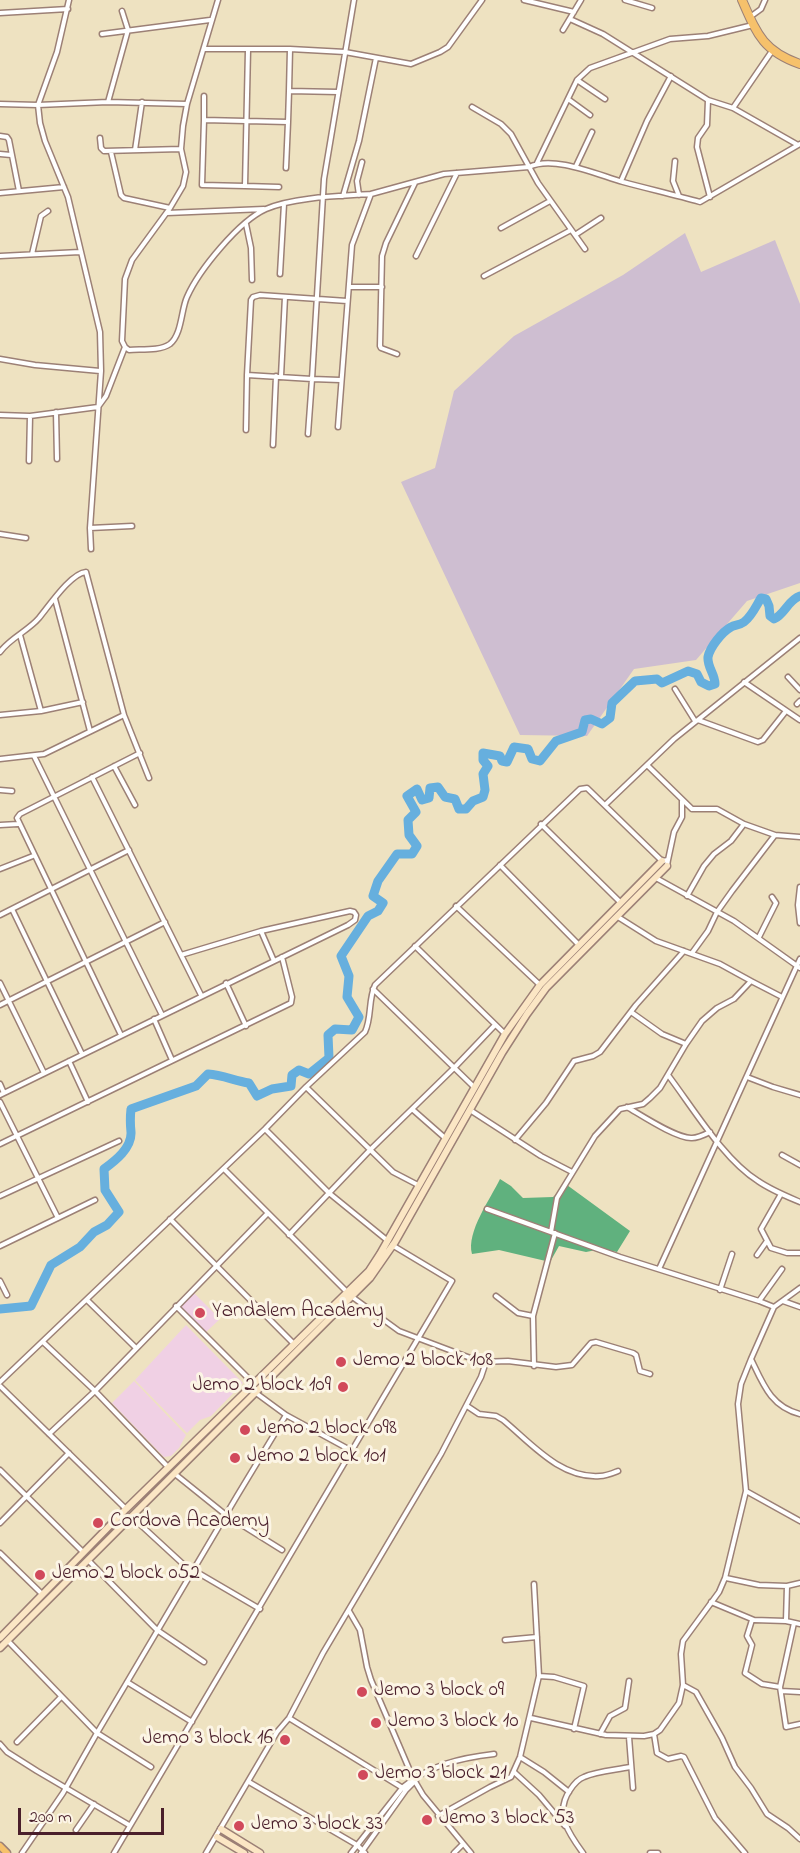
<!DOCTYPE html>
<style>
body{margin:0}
#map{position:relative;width:800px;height:1853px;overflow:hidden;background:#eee2c1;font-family:"Indie Flower",sans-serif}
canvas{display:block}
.scale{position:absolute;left:18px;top:1808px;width:146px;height:27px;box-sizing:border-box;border:3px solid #4a1f2b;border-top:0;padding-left:8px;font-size:18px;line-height:21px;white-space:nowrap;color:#4a1f2b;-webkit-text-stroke:4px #fcf5e5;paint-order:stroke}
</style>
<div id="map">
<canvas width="800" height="1853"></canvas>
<div class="scale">200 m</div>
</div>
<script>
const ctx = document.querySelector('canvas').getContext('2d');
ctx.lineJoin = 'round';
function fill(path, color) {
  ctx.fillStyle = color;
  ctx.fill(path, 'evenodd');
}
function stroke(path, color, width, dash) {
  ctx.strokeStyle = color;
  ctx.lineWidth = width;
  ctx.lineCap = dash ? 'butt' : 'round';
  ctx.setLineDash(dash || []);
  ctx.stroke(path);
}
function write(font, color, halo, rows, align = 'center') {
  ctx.font = font + ' "Indie Flower",sans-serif';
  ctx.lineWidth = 6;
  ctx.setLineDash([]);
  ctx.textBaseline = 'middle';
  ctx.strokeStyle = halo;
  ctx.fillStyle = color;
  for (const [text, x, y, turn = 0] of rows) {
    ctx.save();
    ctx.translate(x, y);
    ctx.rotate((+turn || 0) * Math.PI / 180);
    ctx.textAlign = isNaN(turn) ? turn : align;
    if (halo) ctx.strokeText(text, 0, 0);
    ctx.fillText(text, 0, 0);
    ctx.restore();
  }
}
fill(new Path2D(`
 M194,1293L220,1319L205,1333L180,1307Z
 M186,1325L243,1383L211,1416L200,1420L187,1433L135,1380Z
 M134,1381L186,1435L179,1448L171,1456L164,1457L112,1403Z`), '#f0d0e4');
fill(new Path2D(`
 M685,233L701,272L775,240L800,304V583L747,601L696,660L634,669L587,736L520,735L401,482L435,468L454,391L514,336L623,275Z`), '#cebed1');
fill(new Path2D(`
 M500,1179L511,1186L523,1198L553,1197L567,1185L630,1231L617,1252L601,1249L586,1252L559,1246L550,1262L499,1250L472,1254C466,1232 491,1198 500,1179Z`), '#60b17e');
stroke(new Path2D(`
 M0,1309L31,1306L51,1265L80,1247L94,1232L107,1225L119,1212L105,1190L104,1169C115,1161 132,1148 131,1132C130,1123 130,1118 131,1109L196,1086L208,1074C223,1075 235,1081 249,1083L257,1096L272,1089L291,1086L292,1075L299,1070L309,1074L329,1058L328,1035L335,1029L352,1030L359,1017L347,997L349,976L341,956L368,916L378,911L383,903L373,896L378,881L397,854H412L417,846L409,835L408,820L416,812L407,796L417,789L422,800L429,798L430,788L438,787L445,797L455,799L459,809H466L473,801L483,797L485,790L483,774L488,766L483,760V753L500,756L502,761L507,762L514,747L528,749L532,759L540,761L556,741L582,732L585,720L591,719L602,724L610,718L612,703L635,681L657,679L662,683L688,671L697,674L701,682L709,686L715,684C715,674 707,667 708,657C710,647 722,632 731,627C735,625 740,625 744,622C752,616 756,606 761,598L766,599L769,606L770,616L774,619C785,614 788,600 800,596`), '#66afde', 9);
const street = new Path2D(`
 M69,0L57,52L38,105L40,123L45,141L68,197L100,332L101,371L90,528L91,549
 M524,0L574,12
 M625,0L652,8
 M0,13L68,9
 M750,17L761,9L765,0
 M570,19L603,34L708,100L733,108L798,145
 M563,30L581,0
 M102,34L210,20
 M204,49H290L345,52L411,64L440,52L448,47L482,0
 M290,49L289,91L338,92
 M248,50L245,186L279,187
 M577,80L605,99
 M204,96V120L288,122L289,91
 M568,99L590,115
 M708,100L707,125L698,138L697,147L710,197
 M108,102L128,30L122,11
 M0,104L38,105L108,102L187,104
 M472,107L501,124L511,134L538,183L585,249
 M733,108L772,51
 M204,120L202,185L245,186
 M0,136L7,137L9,140L19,191
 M100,138L101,148L104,151L181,149
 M135,150L142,102
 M111,152L121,195L124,198L170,208
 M0,154L11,155
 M675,161L673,181L679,196
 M537,163L577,80L590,68L670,39L708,36L753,25
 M576,166L592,132
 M286,168L288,122
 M621,181L647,121L671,76
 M0,193L64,187
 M359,195L357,181L362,162
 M343,196L359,141L376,58
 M167,213L264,209
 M246,224L251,248L252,280
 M501,228L550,201
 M575,235L601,218
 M32,254L41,216L48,211
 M0,256L80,252
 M416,256L457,173
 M280,274L284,204
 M484,276L571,230
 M349,287H382
 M125,347L129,350C141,349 160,351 170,344C182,334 181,310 187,297C199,270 239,221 266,209C293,197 341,196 371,194
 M397,354L381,348L380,346L382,256L386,243L415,183
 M0,359L35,365L100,371
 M247,375L251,300L253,297L260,295L347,301
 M281,376L285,297
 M56,412L57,459
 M0,415L30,416L98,407L106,396L125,347L122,341L125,279L132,260L170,208L183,186L186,172L181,149L183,126L187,104L218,0
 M338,427L352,245L371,194L444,174L529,167C554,155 598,175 623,182C649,189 675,195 700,202L800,144
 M246,430L247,375L312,379L324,179L354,0
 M308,434L312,379L340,380
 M273,445L276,376
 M29,461L30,416
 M90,528L132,526
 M0,534L26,538
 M55,599L90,731
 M20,635L41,711
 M0,652C10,638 28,631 39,618C49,606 71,573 86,572L124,715L149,778
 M788,677L800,690
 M744,682L800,720
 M675,689L695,721
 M797,704L800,701
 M0,715L41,711L83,702
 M698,720L758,742L763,740L786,711
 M34,756L162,1015
 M0,759L44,754L124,715
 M647,765L692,809H717L744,824
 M114,766L135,805
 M92,777L201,995
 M0,790L12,791
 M605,805L674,739L800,638
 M541,824L620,902
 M0,825L18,824
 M668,860L674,832L682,817V801
 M500,865L578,944
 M0,869L33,856
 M656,878L734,921L800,968
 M800,887L798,905L800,923
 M687,896L704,866L714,854L731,841L744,824L775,835
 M456,906L540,985
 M12,909L82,1054
 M0,915L129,850
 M618,917L656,941L720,964L751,981
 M261,931L274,961
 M759,937L776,903L772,897
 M415,946L505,1034
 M692,953L708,931L717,912L732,891L775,835L800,837
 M0,983L44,1073
 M226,983L246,1026
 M373,989L474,1087
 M0,1005L165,922
 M631,1012L662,1034L686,1044
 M154,1019L172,1060
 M121,1035L17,818L20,814L140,753
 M69,1061L88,1102
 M668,1075C693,1108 724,1160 758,1181C771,1190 786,1196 800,1202
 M747,1077L773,1087L800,1095
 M0,1084L4,1093
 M306,1087L393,1172L418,1185
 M0,1095L348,925L355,920L356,915L354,912L350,911L261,931L181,955
 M0,1102L58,1218
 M627,1107C641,1115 677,1139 692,1138C698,1138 704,1135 710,1132
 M412,1109L445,1138
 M470,1110L541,1156L572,1172
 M265,1129L329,1193L388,1241
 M515,1140L546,1103L574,1061L593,1056L600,1052L636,1005L684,951
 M0,1144L291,1003L292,997L282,957
 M782,1155L800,1165
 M224,1169L351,1296L399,1331L481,1362L508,1361L556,1367L572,1365L591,1343L596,1342L633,1353L636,1355L640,1371L650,1374
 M781,1194L761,1229L771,1248L787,1253H800
 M0,1196L119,1141
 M487,1209L620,1257L759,1301L774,1307L800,1288
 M170,1219L293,1343
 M551,1232L557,1198L595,1136L620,1109L643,1104L650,1098L660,1088L686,1044L702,1021L717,1008L734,999L751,981L782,997
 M289,1235L370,1150L454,1068L495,1025
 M0,1246L95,1200
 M757,1255L767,1241
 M659,1269L800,959
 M0,1281L7,1295
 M720,1290L732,1254
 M496,1296L518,1313L533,1316
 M87,1300L136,1348
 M759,1301L782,1269
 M783,1301L800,1307
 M176,1306L253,1383
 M774,1307L751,1359C763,1384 771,1407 800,1414
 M43,1342L95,1391L168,1467
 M534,1366L533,1316L555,1233
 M0,1382L265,1129L306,1087L365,1032C372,1017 368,1000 375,985L580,789L587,788L662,861L668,860L667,866
 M0,1386L126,1509
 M256,1393L286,1415L352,1451
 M467,1406L479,1414L496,1416L503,1420C530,1442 560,1479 600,1476C606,1476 613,1473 618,1471
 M49,1434L95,1391L268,1213
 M0,1470L83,1552
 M175,1474L226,1515L282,1550
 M746,1491L800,1521
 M132,1517L183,1564L260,1609
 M0,1523L69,1453
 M0,1553L42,1594
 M88,1560L157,1630L204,1662
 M726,1578L759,1585L787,1586
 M800,1583L787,1586L786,1621L800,1624
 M711,1602L754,1620L786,1621
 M349,1611L360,1630L367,1667L371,1680L413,1778L423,1795L471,1853
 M752,1620L747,1636L752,1645L745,1673L762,1684L780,1687
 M794,1623L780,1687L786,1727L800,1724
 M505,1640L537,1637
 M8,1641L97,1733L237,1496L286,1415
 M539,1676L554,1677L584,1686L574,1729
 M127,1682L192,1722
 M683,1685L696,1692L722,1738L735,1767L751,1788L767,1814L788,1828L800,1839
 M781,1691L800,1692
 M289,1718L406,1790
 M531,1718L606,1735L644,1736L654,1734L660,1730L679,1703L683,1685L681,1654L683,1641L719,1592L725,1578L746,1491L738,1404L741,1384L751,1359
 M600,1734L610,1716L625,1708L629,1681
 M654,1734L657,1753L668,1759L681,1756L684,1757L715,1818L745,1853
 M629,1737L633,1788
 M17,1742L61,1697
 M0,1744L7,1752L37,1771L129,1825
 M520,1757L544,1772L569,1792
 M514,1772L539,1795L565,1826
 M249,1782L357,1845L365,1853
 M438,1816L490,1787L511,1777L520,1757L539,1676L534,1584
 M76,1830L94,1804
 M22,1853L63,1793L97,1733L151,1767
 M114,1853L452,1281L392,1245
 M206,1853L277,1732L289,1718L323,1653L441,1454L481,1377L486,1362
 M351,1853L403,1787C430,1765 460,1758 494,1754
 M361,1853L406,1790L416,1780
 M454,1853L463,1844
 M583,1853C569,1834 554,1813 570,1790C574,1784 578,1779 584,1777C597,1771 616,1770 630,1767
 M650,1853H658`);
const secondary = new Path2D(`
 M0,1638L126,1509L369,1271L380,1254L505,1034L540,985L662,861
 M0,1648L370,1278L395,1242L502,1053L527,1014L546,988L667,866
 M221,1829L260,1853
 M217,1837L244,1853`);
const primary = new Path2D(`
 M0,1846L7,1853`);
const highway = new Path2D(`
 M742,0C757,34 763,51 800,64`);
stroke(street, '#9c8076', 7);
stroke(secondary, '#9c8076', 9);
stroke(primary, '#9c8076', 9);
stroke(highway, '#9c8076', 10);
stroke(street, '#fff', 4);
stroke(secondary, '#fbe6c4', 6);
stroke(primary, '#f6c16b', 6);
stroke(highway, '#f6c16b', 8);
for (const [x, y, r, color] of [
 [200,1313,6,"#d1495b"],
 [341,1362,6,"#d1495b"],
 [343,1387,6,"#d1495b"],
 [245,1430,6,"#d1495b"],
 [235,1458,6,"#d1495b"],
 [98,1523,6,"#d1495b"],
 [40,1575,6,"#d1495b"],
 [362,1692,6,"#d1495b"],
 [376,1723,6,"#d1495b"],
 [285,1740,6,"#d1495b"],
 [363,1775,6,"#d1495b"],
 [427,1820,6,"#d1495b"],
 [239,1826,6,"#d1495b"]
]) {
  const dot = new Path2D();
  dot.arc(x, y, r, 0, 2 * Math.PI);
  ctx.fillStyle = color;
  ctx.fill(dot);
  stroke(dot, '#fcf5e5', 2);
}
write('21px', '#4a1f2b', '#fcf5e5', [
 ["Yandalem Academy",212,1313],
 ["Jemo 2 block 108",353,1362],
 ["Jemo 2 block 109",331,1387,"right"],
 ["Jemo 2 block 098",257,1430],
 ["Jemo 2 block 101",247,1458],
 ["Cordova Academy",110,1523],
 ["Jemo 2 block 052",52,1575],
 ["Jemo 3 block 09",374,1692],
 ["Jemo 3 block 10",388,1723],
 ["Jemo 3 block 16",273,1740,"right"],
 ["Jemo 3 block 21",375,1775],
 ["Jemo 3 block 53",439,1820],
 ["Jemo 3 block 33",251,1826]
], 'left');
</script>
